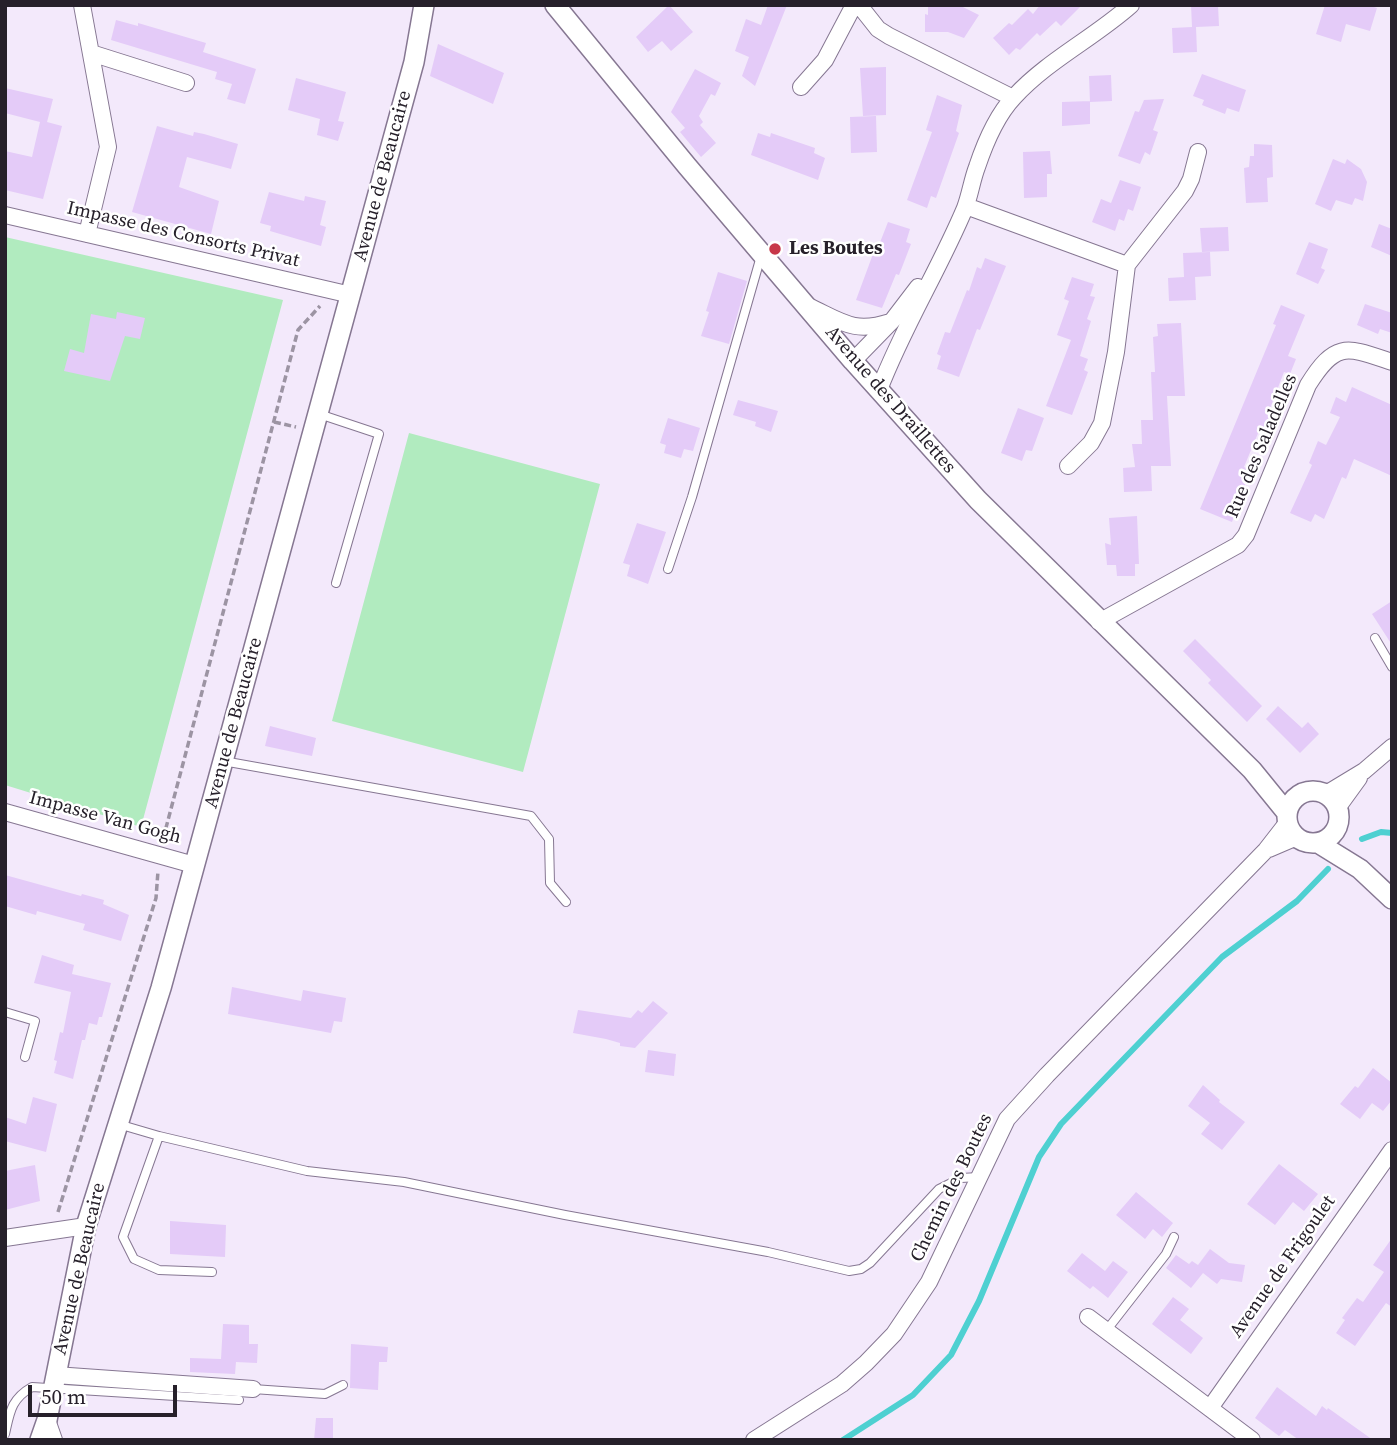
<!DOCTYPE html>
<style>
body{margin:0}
#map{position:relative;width:1397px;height:1445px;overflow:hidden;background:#f3e9fb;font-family:"Source Serif 4",serif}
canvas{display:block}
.frame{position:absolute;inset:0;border:7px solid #26202a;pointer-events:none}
.scale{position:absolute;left:28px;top:1385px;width:149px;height:32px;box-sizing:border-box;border:4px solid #26202a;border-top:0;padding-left:9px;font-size:21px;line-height:24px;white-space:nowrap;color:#26202a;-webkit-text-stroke:5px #fff;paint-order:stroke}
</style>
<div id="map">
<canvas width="1397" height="1445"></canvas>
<div class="frame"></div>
<div class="scale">50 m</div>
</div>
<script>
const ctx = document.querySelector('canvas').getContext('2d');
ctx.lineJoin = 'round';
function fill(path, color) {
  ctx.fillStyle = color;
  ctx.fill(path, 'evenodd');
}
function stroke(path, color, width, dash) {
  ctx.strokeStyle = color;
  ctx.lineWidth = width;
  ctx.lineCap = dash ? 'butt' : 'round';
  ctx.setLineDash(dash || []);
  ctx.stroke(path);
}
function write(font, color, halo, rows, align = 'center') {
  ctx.font = font + ' "Source Serif 4",serif';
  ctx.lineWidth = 5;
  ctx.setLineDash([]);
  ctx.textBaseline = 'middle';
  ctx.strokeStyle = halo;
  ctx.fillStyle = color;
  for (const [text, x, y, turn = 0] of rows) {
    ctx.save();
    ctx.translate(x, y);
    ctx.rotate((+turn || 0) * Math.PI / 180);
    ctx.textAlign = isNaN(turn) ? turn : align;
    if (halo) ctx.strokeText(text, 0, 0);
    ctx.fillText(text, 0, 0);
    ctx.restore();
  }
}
fill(new Path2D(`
 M5,237L283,300L141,827L5,785Z
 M409,433L600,484L523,772L332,721Z`), '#b1ebbf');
stroke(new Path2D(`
 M1362,839L1381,832L1392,833
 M843,1440L913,1395L951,1355L979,1301L1039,1157L1061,1124L1222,957L1297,901L1328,869`), '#4ed0d1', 6);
fill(new Path2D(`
 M669,5L693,32L671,51L662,41L648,52L636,37Z
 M768,5H787L755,86L742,76L749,57L735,51L746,19L761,25Z
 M928,5H959L979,15L964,38L948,32H925V14L928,15Z
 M1040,5H1082L1061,26L1056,21L1040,36L1037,33L1020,50L1016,48L1009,55L993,38L1009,23L1012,25L1028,9L1033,14Z
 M1191,5H1218L1219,26L1196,27L1197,52L1173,53L1172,28L1192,27Z
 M1325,5H1368L1377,8L1370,31L1346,24L1341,42L1316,34Z
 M116,20L138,26V23L206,43L203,52L256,69L245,104L227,99L232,84L215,79L217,72L111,40Z
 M438,44L504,73L493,104L430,76Z
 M886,67V115L863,116L860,68Z
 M695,69L721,83L715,96L711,94L699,116L703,122L700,125L716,143L701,157L680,132L685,128L671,112Z
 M1202,74L1246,90L1239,112L1227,108L1225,114L1202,105L1204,100L1193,96Z
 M1111,75L1112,101L1090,102L1089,76Z
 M296,78L346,92L338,121L344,122L338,141L317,135L320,119L288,110Z
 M5,88L53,99L47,122L62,126L43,199L5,190V151L32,157L40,122L5,113Z
 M937,95L962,105L956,131L959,133L936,198L931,196L927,208L907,200L932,132L926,130Z
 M1164,99L1153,130L1158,132L1150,155L1145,152L1140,164L1118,156L1135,111L1139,112L1144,100Z
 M1090,101V124L1062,126V102Z
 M876,116L877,152L851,153L850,117Z
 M157,126L193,136L194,132L204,134L238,144L231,169L187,157L179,187L219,201L211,234L132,212Z
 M758,133L770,137L771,133L815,148L814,153L825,158L818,180L751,155Z
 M1254,144L1272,145L1273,177L1267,178L1268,202L1246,203L1244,168L1249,167L1250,156H1254Z
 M1050,151L1052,174H1047V197L1024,198L1023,152Z
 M1333,159L1345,164L1347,159L1361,169L1367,182L1363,201L1355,198L1352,205L1336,200L1331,211L1315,204Z
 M1120,180L1141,187L1133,211L1128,209L1124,221L1119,219L1115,231L1092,222L1101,199L1111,203Z
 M269,192L304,201L305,196L326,201L320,225L326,227L321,246L270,231L271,226L260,223Z
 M888,222L910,229L906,242L911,244L899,275L896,274L882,308L856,300L873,254L875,255Z
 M1379,224L1392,229V256L1371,247Z
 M1228,227L1229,251L1202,252L1200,228Z
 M1309,242L1328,249L1321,268L1325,270L1318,284L1296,274Z
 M1210,252L1211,276L1195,277L1196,300L1169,301L1168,278L1184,277L1183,253Z
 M985,258L1006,266L980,330L977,329L959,377L937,369L941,356L937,354L945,332L950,333L967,290L969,291L977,267L981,269Z
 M718,272L747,281L729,344L701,336L709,312L706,311Z
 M1072,277L1094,284L1090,296L1095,297L1087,319L1091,321L1080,356L1088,359L1084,370L1088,372L1072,415L1046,406L1071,340L1057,335L1069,301L1064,299Z
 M1365,304L1392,313V333L1380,329L1378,334L1357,325Z
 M1281,305L1305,315L1288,356L1296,359L1290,374L1284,372L1269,411L1273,413L1267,428L1261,426L1244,467L1249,469L1248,477L1232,522L1200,509L1276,325L1273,324Z
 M117,312L145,318L140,339L125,336L110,381L64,371L70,349L84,353L91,314L116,319Z
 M1181,323L1185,396H1167L1171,466H1151L1152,491L1124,492L1123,468L1135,467L1132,444H1142L1141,420H1153L1151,372H1155L1153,337L1158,336L1157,324Z
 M1352,387L1392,405V476L1354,459L1346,479L1342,477L1324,519L1315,514L1311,522L1290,513L1312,465L1309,463L1318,441L1326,445L1340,417L1330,413L1336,397L1346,402Z
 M738,400L778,411L771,432L755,426L756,422L733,415Z
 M1018,408L1044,418L1032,451L1026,450L1022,461L1001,453Z
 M668,418L700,428L693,451L684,449L681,458L664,453L666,445L660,443Z
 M1137,516L1139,564H1135V576H1117L1116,565H1107L1105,543L1111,545L1109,518Z
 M637,523L666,532L648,584L627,576L630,565L623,563Z
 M1392,601V645L1372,614Z
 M1195,639L1262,706L1247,722L1208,683L1211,680L1183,651Z
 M1278,706L1302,728L1308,722L1319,734L1300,753L1266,719Z
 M270,726L316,738L312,756L265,746Z
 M5,875L81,896L82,894L104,900L103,904L129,915L121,941L83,930L85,924L37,911L36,915L5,906Z
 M42,955L74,965L72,974L111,983L102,1017H99L97,1025L89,1023L85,1040H82L73,1079L54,1073L57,1061L54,1060L60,1032L63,1033L71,992L34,983Z
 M232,987L301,1001L303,990L346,998L342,1022L334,1021L331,1033L228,1014Z
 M653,1001L668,1013L635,1048L620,1046V1043L606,1039L573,1033L578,1010L631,1018L638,1010L642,1013Z
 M648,1050L676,1054L674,1076L645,1072Z
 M1373,1068L1392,1083V1100L1383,1111L1372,1103L1360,1119L1340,1104L1355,1086L1358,1088Z
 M1203,1085L1220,1100L1219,1102L1245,1122L1222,1150L1201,1134L1210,1123L1188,1106Z
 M33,1097L57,1104L46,1152L5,1141V1117L26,1124Z
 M1279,1164L1318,1194L1304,1211L1293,1202L1275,1225L1247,1204Z
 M35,1165L40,1201L5,1210V1171Z
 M1136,1192L1173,1223L1162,1237L1153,1229L1145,1239L1116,1215Z
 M170,1221L226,1225L225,1257L170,1254Z
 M1392,1238V1307L1386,1303L1355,1346L1336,1333L1345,1320L1342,1318L1357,1298L1363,1302L1384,1272L1373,1265Z
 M1210,1249L1229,1263L1245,1265L1242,1282L1221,1279L1217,1284L1203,1273L1191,1288L1166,1268L1176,1255L1189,1264L1192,1261L1198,1265Z
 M1082,1253L1105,1271L1113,1261L1128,1272L1108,1298L1093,1286L1090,1289L1067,1271Z
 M1173,1297L1189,1309L1180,1320L1203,1338L1191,1354L1152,1324Z
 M223,1324L249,1325V1344H258L257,1363L236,1362L235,1374L190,1372V1358L221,1359Z
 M351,1344L388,1347L387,1362H379L378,1390L350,1388Z
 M1277,1387L1316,1416L1322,1406L1327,1410L1328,1408L1373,1440H1299L1285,1430L1279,1436L1255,1418Z
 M316,1418H333V1440H314Z`), '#e4cbf8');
const service = new Path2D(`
 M319,414L379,434L336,583
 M668,569L692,497L761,256
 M1375,638L1392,667
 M223,761L531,816L549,839L550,883L566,902
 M5,1012L35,1021L25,1057
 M118,1124L159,1136L307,1171L404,1182L565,1215L768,1252L849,1271L861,1269L870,1263L939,1189L961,1178L979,1177
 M159,1136L123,1237L134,1259L159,1270L212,1272
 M1106,1331L1166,1254L1174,1237
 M253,1389L325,1394L343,1385
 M5,1434C10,1412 11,1399 32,1387L239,1400`);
const minor = new Path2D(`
 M82,5L108,147L87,234
 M859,5L878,29L889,36L1013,98
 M91,53L186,83
 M801,87L825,60L854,5
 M966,206L1127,265
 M5,215L351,295
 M808,306C841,321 853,334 890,322
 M853,361L892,321L918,287
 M879,390C903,327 939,270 965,208C970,195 972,180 977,167C985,143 996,116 1014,97C1048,60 1094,38 1131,5
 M1068,466L1091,443L1102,423L1116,352L1127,265L1185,191L1191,179L1198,152
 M1099,622L1238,545L1246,535L1308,385C1336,340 1347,347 1392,362
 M1326,794L1364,771L1392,747
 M1338,807L1359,778
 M5,812L194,865
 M1269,849L1297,837
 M5,1238L86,1226
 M1088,1317L1252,1440
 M55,1375L253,1389
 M1210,1408L1392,1150
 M47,1420L54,1440
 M754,1440L842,1384L866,1363L894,1334L929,1282L1007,1119L1047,1075L1266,850L1287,823`);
const tertiary = new Path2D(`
 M555,5L687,166L853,361L978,500L1252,770L1287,813
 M1287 817a26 26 0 1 1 52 0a26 26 0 1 1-52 0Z
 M1318,843L1360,869L1392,899
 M40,1440L47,1420L86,1226L161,988L414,62L424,5`);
stroke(service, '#867792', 10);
stroke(minor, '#867792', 18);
stroke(tertiary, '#867792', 22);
stroke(new Path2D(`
 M274,422L296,427
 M163,839L298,330L320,306
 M58,1212L156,898L158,871`), '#9c94a3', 3.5, [7, 3.5]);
stroke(service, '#fff', 8);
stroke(minor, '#fff', 16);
stroke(tertiary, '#fff', 19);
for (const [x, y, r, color] of [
 [775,249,7,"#c73749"]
]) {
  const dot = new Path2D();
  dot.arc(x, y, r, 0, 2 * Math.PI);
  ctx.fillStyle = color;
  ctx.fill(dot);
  stroke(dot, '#fff', 2.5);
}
write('19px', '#26202a', '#fff', [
 ["Avenue de Beaucaire",383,176,-75],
 ["Impasse des Consorts Privat",183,235,13],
 ["Avenue des Draillettes",890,400,49],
 ["Rue des Saladelles",1262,446,-67],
 ["Avenue de Beaucaire",234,723,-75],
 ["Impasse Van Gogh",105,818,15],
 ["Chemin des Boutes",952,1188,-64],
 ["Avenue de Frigoulet",1283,1267,-55],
 ["Avenue de Beaucaire",80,1269,-77]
]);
write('bold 19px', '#26202a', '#fff', [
 ["Les Boutes",789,249]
], 'left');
</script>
